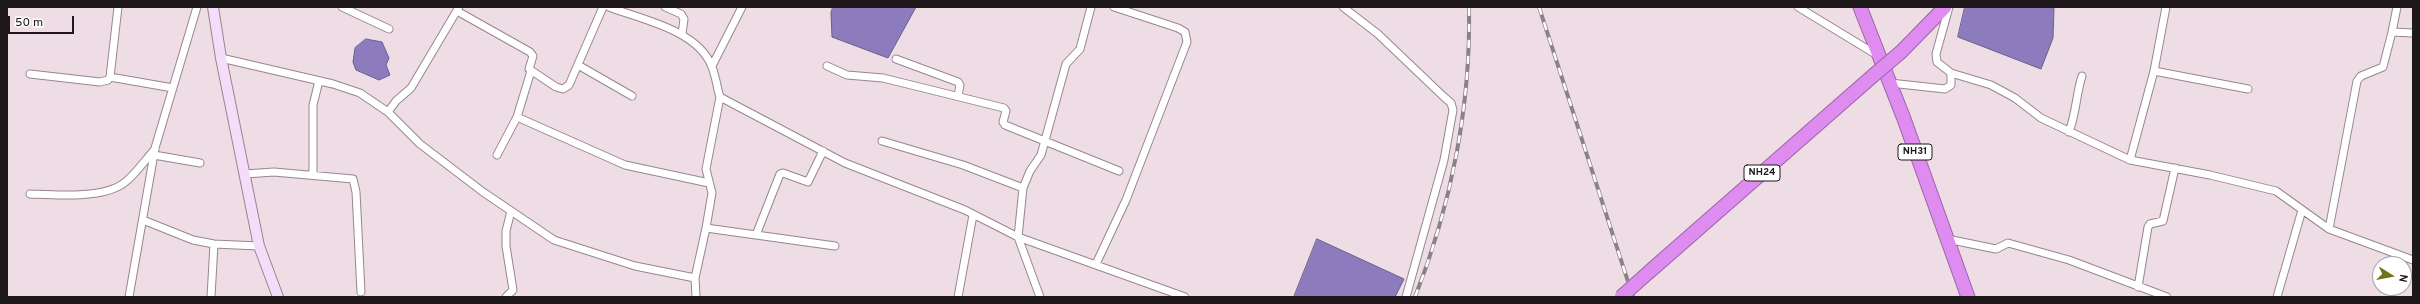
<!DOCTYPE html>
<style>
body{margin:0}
#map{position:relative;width:2420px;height:304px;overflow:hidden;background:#efdde6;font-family:Overpass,sans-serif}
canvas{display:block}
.frame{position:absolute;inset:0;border:8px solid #1e181b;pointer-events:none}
.north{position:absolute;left:2372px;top:256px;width:40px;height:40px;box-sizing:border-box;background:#fff;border:1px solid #a5a3a4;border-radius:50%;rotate:101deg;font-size:11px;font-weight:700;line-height:16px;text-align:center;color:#1e181b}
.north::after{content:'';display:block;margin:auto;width:14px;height:18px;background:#6f731a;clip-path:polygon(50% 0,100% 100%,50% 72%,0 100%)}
.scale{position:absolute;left:8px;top:16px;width:66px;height:18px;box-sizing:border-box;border:2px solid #1e181b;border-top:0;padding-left:5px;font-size:12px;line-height:14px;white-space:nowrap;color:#1e181b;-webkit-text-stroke:3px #fff;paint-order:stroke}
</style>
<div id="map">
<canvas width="2420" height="304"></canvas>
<div class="frame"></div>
<div class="north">N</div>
<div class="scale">50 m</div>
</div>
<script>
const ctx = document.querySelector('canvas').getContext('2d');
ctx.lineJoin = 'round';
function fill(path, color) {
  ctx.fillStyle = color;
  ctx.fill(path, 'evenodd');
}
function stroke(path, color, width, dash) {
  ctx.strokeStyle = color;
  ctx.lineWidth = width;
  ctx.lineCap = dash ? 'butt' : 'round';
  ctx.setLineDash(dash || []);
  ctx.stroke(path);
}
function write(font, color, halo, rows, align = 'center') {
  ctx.font = font + ' Overpass,sans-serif';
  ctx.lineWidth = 4;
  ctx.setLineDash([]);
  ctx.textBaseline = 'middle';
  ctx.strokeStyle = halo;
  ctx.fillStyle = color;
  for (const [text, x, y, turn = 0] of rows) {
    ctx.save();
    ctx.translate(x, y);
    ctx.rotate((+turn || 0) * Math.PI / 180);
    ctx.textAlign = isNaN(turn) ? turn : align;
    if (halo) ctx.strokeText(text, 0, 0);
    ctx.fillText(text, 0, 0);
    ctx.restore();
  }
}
const water = new Path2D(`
 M833,7H916L888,58L832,37L831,13Z
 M1965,7H2054L2053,38L2041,69L1958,37Z
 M366,39L382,42L389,58L386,65L390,75L379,80L356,70L353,62L355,48Z
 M1317,239L1404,279L1395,297H1294Z`);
fill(water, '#8c7cbd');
stroke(water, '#6b5e8c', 1);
const street = new Path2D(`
 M118,7L110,77L173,88
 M342,7L389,29
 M609,7C643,20 698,30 712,67C716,77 717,88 720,97L845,163L965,210L1018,237L1040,297
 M665,7L681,14L684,19L682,34
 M1091,7L1080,49L1066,64L1041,155L1030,171L1023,188L1018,237L1185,297
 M1343,7L1378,34L1444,97L1451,103L1453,110L1444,160L1406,297
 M1798,7L1877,55
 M1949,7L1936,54L1937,62L1951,73L1991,85L2015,98L2041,118L2130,160L2210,175L2276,191L2329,229L2413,260
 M2397,7L2392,32L2413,33
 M457,11L530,52L533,56L529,69L556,87L563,89L569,85L603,7
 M221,58L333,84L360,93L388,112L420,144L483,192L554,240L635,266L695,278
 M896,59L958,82L960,85L958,96
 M578,65L632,96
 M712,66L742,7
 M827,66L847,75L883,78L1004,108L1006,111L1003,122L1005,125L1119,171
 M2154,71L2248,89
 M30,74L100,82L108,80L110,77
 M1890,83L1945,89L1951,85V73
 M720,97L706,169L712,193L706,228L835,246
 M388,112L396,101L411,88L459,7
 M517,117L625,165L709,183
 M2069,132C2076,114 2076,95 2082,76
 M882,141L963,165L1023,188
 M154,155L200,163
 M497,155L517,117L531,71
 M2130,160L2154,71L2166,7
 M245,174L274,172L353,179L356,192L361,292
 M313,174V105L319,81
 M30,194C55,195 103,199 124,183C136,174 145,160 155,149
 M143,220L193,240L214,244L259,246
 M2329,229L2357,81L2361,76L2383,67L2392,32
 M756,235L780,174L783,173L808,182L823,151
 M1947,239L1996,249L2008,243L2069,260L2167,297
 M1096,264L1126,200L1187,42L1185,32L1178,28L1114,7
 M2138,287L2148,227L2150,224L2163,221L2175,168
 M129,297L155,148L197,7
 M211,297L214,244
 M506,297L513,290L506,246V231L511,211
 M696,297L695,278L706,228
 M958,297L973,215
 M2277,297L2302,210`);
const secondary = new Path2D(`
 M213,7L221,58L259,246L278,297`);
const highway = new Path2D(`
 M1860,7L1904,119L1968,297
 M1901,52L1945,7
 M1649,272L1875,74`);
stroke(street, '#97868f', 9);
stroke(secondary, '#97868f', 12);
stroke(highway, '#9b63a5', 15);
stroke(street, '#fff', 7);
stroke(secondary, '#f5dcfa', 10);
stroke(highway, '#de8cf0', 13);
const rail = new Path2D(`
 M1539,7L1633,297
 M1415,297C1451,206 1471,106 1469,7`);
stroke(rail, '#8d8187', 4);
stroke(rail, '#fff', 2.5, [8]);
const highwayBridge = new Path2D(`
 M1875,74L1901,52
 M1621,297L1649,272`);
stroke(highwayBridge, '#9b63a5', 15, []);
stroke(highwayBridge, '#de8cf0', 13);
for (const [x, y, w] of [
 [1915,152,34],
 [1762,173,36]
]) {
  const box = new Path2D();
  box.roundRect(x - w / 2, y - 8, w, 16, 3);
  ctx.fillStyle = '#fff';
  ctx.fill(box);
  stroke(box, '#1e181b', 1);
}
write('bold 10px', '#1e181b', null, [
 ["NH31",1915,152],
 ["NH24",1762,173]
]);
</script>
